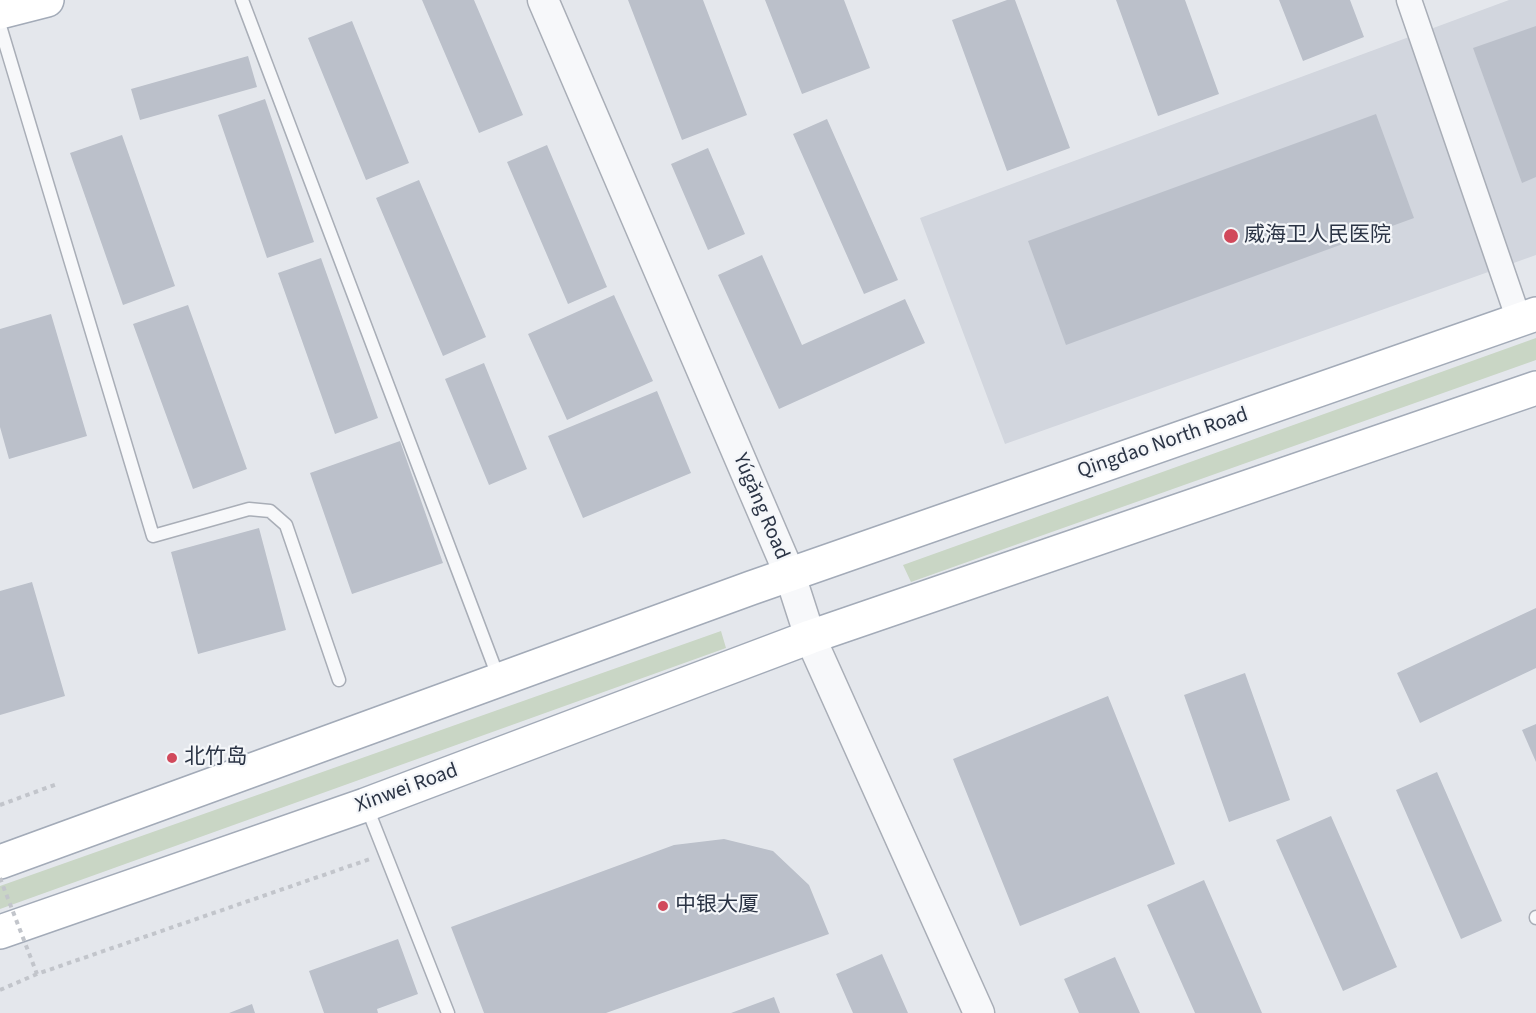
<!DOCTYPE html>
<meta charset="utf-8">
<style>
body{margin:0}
canvas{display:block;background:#e4e7ec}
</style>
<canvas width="1536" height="1013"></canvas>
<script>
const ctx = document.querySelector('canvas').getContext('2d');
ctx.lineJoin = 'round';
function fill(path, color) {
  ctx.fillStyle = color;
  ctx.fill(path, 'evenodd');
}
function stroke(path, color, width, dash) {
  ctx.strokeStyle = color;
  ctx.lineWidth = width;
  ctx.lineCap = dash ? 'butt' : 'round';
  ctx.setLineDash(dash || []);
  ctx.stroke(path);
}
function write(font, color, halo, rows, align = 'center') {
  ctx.font = font + ' "Source Sans 3","Noto Sans SC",sans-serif';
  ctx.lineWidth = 4.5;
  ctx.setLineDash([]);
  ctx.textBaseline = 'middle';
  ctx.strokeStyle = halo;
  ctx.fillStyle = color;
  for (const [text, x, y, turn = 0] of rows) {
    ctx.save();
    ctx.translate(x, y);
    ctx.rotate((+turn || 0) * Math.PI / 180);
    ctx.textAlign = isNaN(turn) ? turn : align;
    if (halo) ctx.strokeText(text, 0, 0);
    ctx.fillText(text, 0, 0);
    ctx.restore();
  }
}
fill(new Path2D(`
 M1509,0H1536V255L1005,444L920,218Z`), '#d2d6de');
fill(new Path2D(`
 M1536,338V360L911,582L903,565Z
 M721,631L726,648L0,909V886Z`), '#c9d6c5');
fill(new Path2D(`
 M422,0H474L523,115L479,133Z
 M628,0H703L747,115L682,140Z
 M765,0H844L870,68L802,94Z
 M1007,0H1015L1070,148L1007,171L952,20Z
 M1116,0H1185L1219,94L1158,116Z
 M1279,0H1350L1364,37L1303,61Z
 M352,21L409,163L366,180L308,38Z
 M1536,26V177L1522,183L1473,48Z
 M248,56L257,87L140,120L131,89Z
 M265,99L314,242L267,258L218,115Z
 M1376,114L1414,218L1066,345L1028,241Z
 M827,119L898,280L864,294L793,134Z
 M122,135L175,286L123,305L70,153Z
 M547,145L607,287L568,304L507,162Z
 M708,148L745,234L708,250L671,164Z
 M419,180L486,337L443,356L376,198Z
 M762,255L802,345L905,299L925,343L779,409L718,275Z
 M321,258L378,418L335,434L278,273Z
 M614,295L653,381L567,420L528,334Z
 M188,305L247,469L193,489L133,324Z
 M51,314L87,436L9,459L0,427V329Z
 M484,363L527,469L489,485L445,379Z
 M657,391L691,473L583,518L548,436Z
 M400,441L443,563L352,594L310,473Z
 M259,528L286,630L198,654L171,552Z
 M32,582L65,696L0,715V591Z
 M1536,608V668L1420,723L1397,673Z
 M1245,673L1290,800L1229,822L1184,695Z
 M1108,696L1175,864L1020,926L953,759Z
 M1536,724V762L1522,730Z
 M1437,772L1502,921L1461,939L1396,790Z
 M1331,816L1397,967L1343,991L1276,840Z
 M724,839L773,851L809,885L829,934L606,1013H484L451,927L674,845Z
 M1204,880L1262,1013H1195L1147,905Z
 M398,939L418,994L377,1009L378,1013H324L309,971Z
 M882,954L908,1013H853L836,974Z
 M1115,957L1140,1013H1079L1064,979Z
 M774,997L780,1013H731Z
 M252,1004L255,1013H229Z`), '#bbc0ca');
const service = new Path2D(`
 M242,0L499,679
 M0,26L153,536L249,509L270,511L286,525L339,680
 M366,805L448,1013
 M1536,917V918`);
const minor = new Path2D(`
 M1409,0L1519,320`);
const tertiary = new Path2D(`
 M543,0L790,575L810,637L979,1013`);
const primary = new Path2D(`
 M0,12L47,0
 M0,862L751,588L1536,314
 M0,932L365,805L810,637L1536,388`);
stroke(service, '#a9aeb7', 15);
stroke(minor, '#a9aeb7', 27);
stroke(tertiary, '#a9aeb7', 33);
stroke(primary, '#a3abb8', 36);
stroke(new Path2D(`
 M0,805L57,784
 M0,990L37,974L370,859`), '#c2c5cb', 4, [4.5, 4.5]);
stroke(service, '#f7f8fa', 12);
stroke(minor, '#f7f8fa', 24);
stroke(tertiary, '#f7f8fa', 30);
stroke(primary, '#fff', 33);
stroke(new Path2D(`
 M0,878L37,974`), '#c2c5cb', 4, [4.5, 4.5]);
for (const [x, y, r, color] of [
 [1231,236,8,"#d1495b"],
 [172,758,6,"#d1495b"],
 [663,906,6,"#d1495b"]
]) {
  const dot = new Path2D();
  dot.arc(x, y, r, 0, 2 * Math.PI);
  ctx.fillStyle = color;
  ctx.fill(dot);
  stroke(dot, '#f4f6f9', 2);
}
write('21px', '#2b3445', '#f4f6f9', [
 ["威海卫人民医院",1244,236],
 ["北竹岛",184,758],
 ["中银大厦",675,906]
], 'left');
write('21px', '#2b3445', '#f4f6f9', [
 ["Qingdao North Road",1163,444,-19],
 ["Yúgǎng Road",760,507,67],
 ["Xinwei Road",407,789,-20]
]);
</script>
